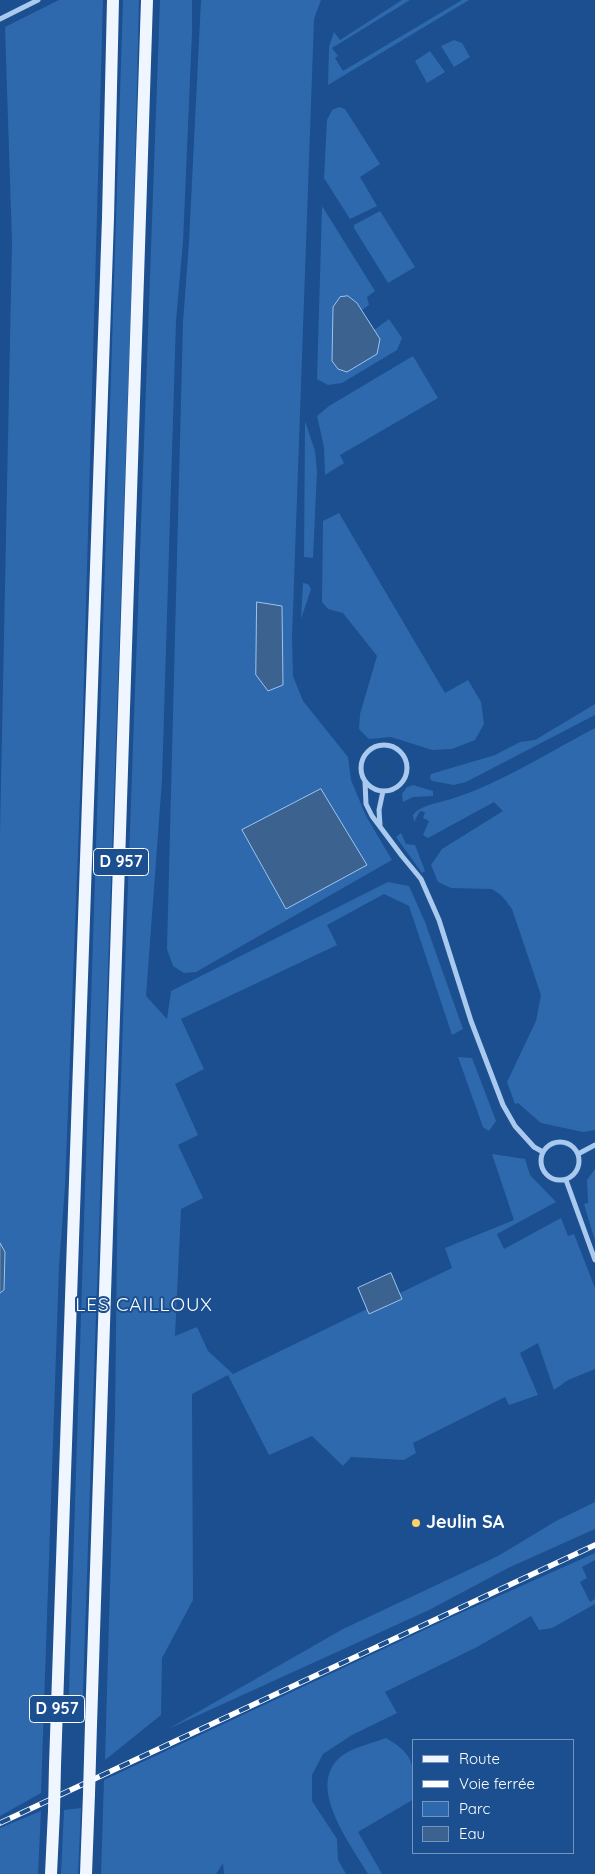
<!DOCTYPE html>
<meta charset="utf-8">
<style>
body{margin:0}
#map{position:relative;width:595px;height:1874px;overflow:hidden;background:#1b4f8f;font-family:Quicksand,sans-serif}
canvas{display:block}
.legend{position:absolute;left:412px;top:1739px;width:162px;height:115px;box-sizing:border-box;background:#1b4f8f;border:1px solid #7695bc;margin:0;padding:6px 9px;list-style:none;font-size:15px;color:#fff}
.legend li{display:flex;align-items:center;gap:10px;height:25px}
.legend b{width:25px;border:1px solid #7695bc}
</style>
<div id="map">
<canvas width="595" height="1874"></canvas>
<ul class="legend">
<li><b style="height:6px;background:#f0f6ff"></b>Route</li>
<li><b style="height:6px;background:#fff"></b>Voie ferrée</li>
<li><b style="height:14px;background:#2e69ad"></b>Parc</li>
<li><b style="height:14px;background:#3c6290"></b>Eau</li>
</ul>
</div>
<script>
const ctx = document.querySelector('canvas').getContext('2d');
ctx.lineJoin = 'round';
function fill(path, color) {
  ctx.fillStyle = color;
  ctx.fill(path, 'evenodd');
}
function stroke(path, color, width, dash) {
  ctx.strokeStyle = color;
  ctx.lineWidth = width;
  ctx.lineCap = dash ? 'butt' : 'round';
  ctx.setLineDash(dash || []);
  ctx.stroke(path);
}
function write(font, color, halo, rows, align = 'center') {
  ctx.font = font + ' Quicksand,sans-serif';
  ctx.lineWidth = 4;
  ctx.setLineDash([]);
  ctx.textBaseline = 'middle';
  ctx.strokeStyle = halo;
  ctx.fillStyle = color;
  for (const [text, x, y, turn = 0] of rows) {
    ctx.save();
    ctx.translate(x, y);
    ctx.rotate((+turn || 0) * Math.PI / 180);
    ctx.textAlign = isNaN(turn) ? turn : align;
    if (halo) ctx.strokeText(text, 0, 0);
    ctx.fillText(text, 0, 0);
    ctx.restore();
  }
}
fill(new Path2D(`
 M59,0H103L82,746L65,1187L59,1266L41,1793L0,1816V1293L4,1290L5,1252L0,1243V832L12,242L5,27Z
 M123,0H139L133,245L82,1719L68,1722Z
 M160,0H192V33L183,242L176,321L162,780L146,996L167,1019L171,991L388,882L409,886L425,922L463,1029L452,1035L409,906L384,894L327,925L337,945L181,1019L204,1069L175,1084L198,1135L178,1145L203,1198L181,1209L175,1336L197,1327L208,1351L233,1374L367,1309L369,1313L402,1299L400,1293L452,1268L445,1248L514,1220L492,1154L525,1159L530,1175L556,1202L497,1234L504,1249L561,1218L568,1236L574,1234L595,1288V1369L568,1380L554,1390L538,1343L520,1353L538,1395L509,1405L505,1397L413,1443L416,1453L404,1460L351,1457L343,1466L312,1436L269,1455L228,1375L192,1394L193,1600L162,1658L161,1715L105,1760L115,1415L118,1160Z
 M201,0H321L314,19L292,638L293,676L303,701L348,757L351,780L366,816L392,860L196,972L184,973L173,966L167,949L183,322L189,242Z
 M402,0H410L332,48L338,56L335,58L343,71L462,0H469L328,85L329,47L334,32L340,40Z
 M454,40L462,43L470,57L454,67L441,46Z
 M430,51L445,72L427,83L415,61Z
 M339,107L345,109L380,164L360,177L377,206L350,219L324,178L327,120L332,110Z
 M322,206L375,291L367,297L369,305L362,310L357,303L348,296L380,339L374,330L389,319L402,338L397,350L342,383L328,385L317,379Z
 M380,211L415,267L388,283L354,228V225Z
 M413,356L438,398L340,455L344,463L325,475L324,447L317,416L329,406Z
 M305,421L315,451L317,472L313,558L304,557Z
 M339,513L445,693L468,680L481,702L484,724L475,740L452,749L432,750L391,737L369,739L359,729L360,714L377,656L343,613L328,609L322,602L323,521Z
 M303,583L308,584L311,589L301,619Z
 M595,704V715L466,782L454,785L432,781L430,778L431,774L495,755L520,742L535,740Z
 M595,728V1130L583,1132L541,1123L518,1103L515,1104L507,1082L536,1021L541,995L512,909L502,896L492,889L451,888L438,882L431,865L442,849L503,811L494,802L428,838L423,835L429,821L423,818L425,812L420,811L414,822L413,815C422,804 440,803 454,798C501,783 551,751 595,728Z
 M413,785L433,791V796L413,797L403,802L402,794L407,787Z
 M401,833L406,844L415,845L425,871L422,873L396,837Z
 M458,1057L472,1058L496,1121L489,1131L483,1127Z
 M595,1169V1241L584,1204L588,1203L587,1180Z
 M595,1502V1529L508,1568L429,1610L168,1729L343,1629L498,1556L556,1521Z
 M595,1553V1560L582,1567L587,1578L580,1582L590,1602L595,1599V1604L552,1628L539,1630L531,1616L477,1647L385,1692L397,1713L352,1735L323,1754L312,1775V1801L337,1839L338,1860L346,1874H224L223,1863L216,1874H101L104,1780L454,1616Z
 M386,1738C416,1755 414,1767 414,1799L358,1832L382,1874H368C351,1844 303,1784 343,1755C354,1747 373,1743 386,1738Z
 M81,1808L78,1874H61L64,1810Z
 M41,1811L38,1874H0V1828Z`), '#2e69ad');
const water = new Path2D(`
 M348,296L357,303L380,339L377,354L347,372L338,369L332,361L333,307L340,297Z
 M257,602L282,606L283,685L268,691L256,675Z
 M321,789L367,865L286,909L242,830Z
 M0,1243L5,1252L4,1290L0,1293Z
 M391,1273L402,1299L369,1314L358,1288Z`);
fill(water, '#3c6290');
stroke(water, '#9cc4f0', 1);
stroke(new Path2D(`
 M0,19L38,0
 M361 768a23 23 0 1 1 46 0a23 23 0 1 1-46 0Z
 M365,782L366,804L372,816L402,856L421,879L439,920L471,1021L503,1105L515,1126L534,1147L543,1152
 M380,825L379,810L383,791
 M541 1161a19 19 0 1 1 38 0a19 19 0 1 1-38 0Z
 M578,1154L595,1145
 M566,1180L595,1260`), '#a9c9ee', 5);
stroke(new Path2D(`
 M91,1724L147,0
 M55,1765L108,218L113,0
 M51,1874L54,1811
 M86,1874L89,1794`), '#f0f6ff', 12);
const rail = new Path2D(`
 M0,1823L595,1545`);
stroke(rail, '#fff', 5.5);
stroke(rail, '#1b4f8f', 4, [11]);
stroke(new Path2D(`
 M89,1794L91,1724
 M54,1811L55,1765`), '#f0f6ff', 12);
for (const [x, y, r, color] of [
 [416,1523,5,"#ffd166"]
]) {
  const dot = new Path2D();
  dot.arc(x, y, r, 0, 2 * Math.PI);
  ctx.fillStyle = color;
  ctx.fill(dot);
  stroke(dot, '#1b4f8f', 2);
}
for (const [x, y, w] of [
 [121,862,55],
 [57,1709,55]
]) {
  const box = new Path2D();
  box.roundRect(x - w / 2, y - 13.5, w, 27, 4);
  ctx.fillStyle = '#1b4f8f';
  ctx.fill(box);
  stroke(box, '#fff', 1);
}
write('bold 16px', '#fff', null, [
 ["D 957",121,862],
 ["D 957",57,1709]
]);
write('bold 18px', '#fff', '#1b4f8f', [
 ["Jeulin SA",426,1523]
], 'left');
ctx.letterSpacing = '1px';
write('19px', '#fff', '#1b4f8f', [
 ["LES CAILLOUX",144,1305]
]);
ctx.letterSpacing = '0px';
</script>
